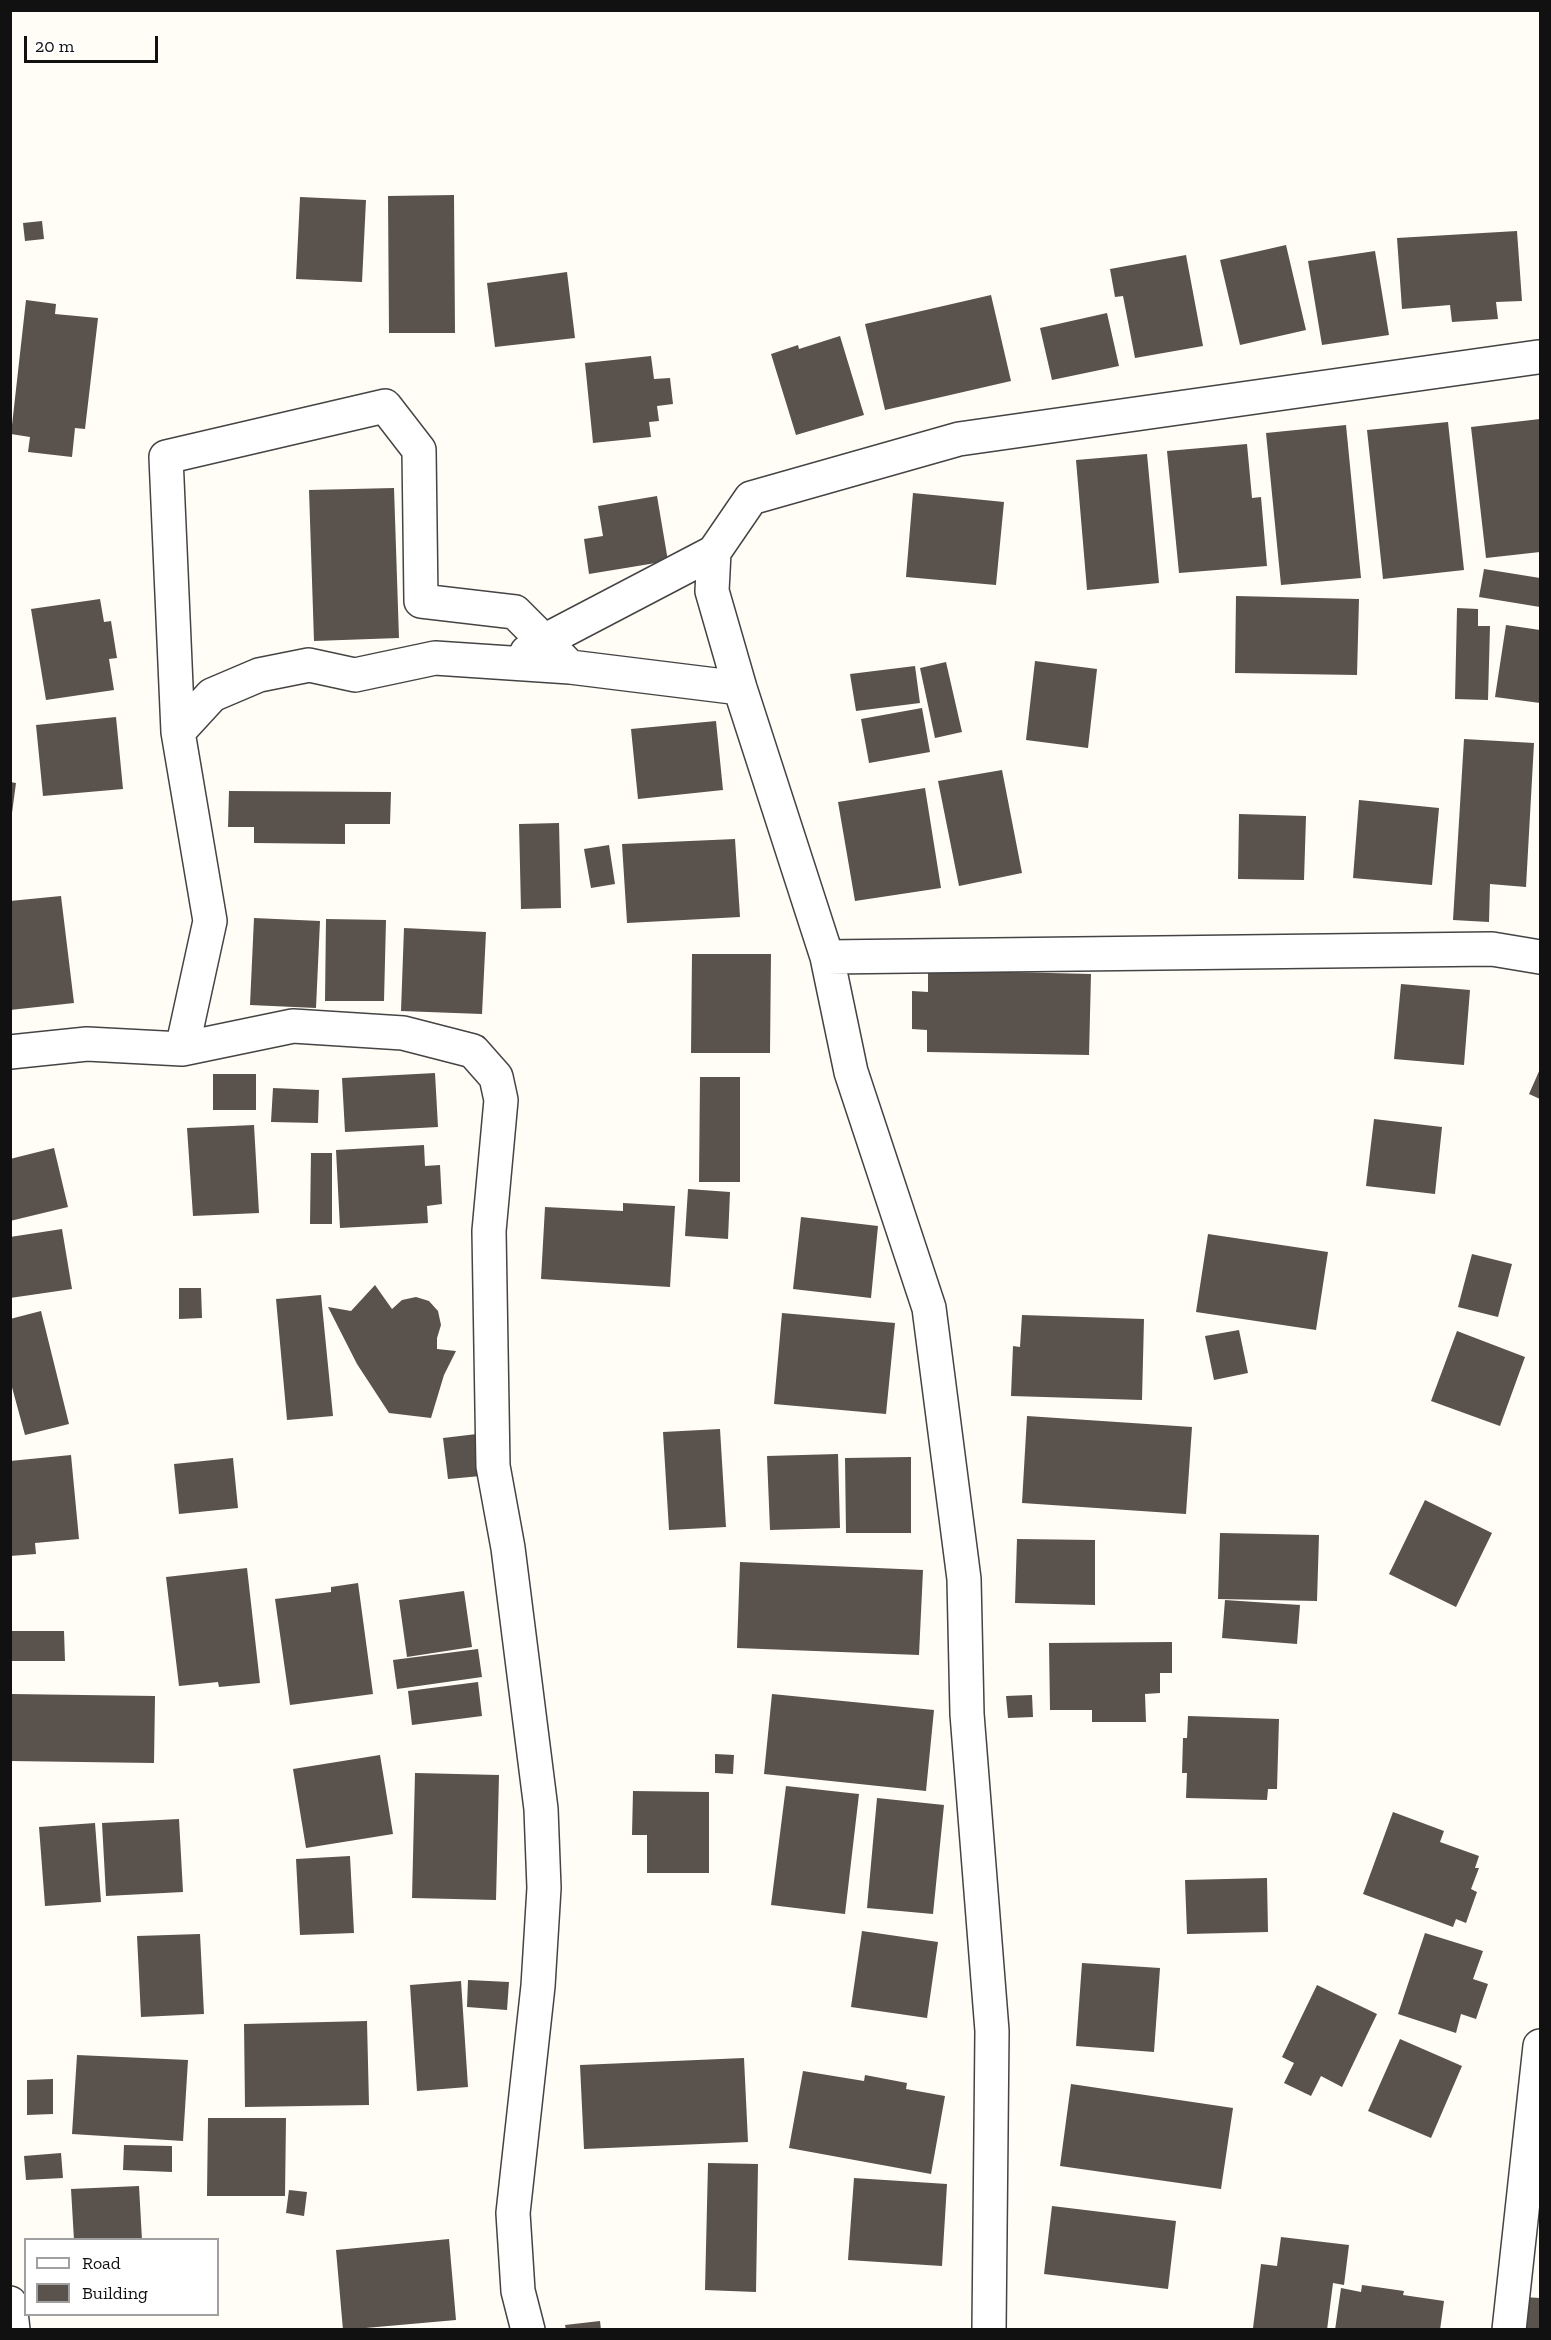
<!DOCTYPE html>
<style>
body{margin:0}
#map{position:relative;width:1551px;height:2340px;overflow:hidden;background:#fffdf5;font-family:"Zilla Slab",serif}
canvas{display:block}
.frame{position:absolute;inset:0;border:12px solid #111;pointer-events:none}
.legend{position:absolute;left:24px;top:2238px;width:195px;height:78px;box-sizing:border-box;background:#fff;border:2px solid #a0a0a0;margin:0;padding:8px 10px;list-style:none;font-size:18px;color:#111}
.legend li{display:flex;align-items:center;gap:12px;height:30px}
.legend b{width:30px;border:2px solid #a0a0a0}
.scale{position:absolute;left:24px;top:36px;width:134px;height:27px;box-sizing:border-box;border:3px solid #111;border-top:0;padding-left:8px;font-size:18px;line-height:21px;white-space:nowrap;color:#111;-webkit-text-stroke:4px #fff;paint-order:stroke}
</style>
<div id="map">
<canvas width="1551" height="2340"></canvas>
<div class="frame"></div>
<ul class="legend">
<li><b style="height:8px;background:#fff"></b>Road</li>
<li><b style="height:16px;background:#5a524d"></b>Building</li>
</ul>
<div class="scale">20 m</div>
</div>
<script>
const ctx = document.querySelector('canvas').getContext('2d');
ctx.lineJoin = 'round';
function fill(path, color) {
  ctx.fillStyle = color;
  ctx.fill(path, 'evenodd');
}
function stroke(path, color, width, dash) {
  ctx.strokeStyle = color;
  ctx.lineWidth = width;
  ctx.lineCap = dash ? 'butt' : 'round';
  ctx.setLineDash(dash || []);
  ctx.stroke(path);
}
fill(new Path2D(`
 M454,195L455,333H389L388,196Z
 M300,197L366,200L362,282L296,279Z
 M42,221L44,239L25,241L23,223Z
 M1517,231L1522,301L1496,302L1498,319L1452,322L1450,305L1402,309L1397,238Z
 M1286,245L1306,330L1240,345L1220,260Z
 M1375,251L1389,335L1322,345L1308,261Z
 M1186,255L1203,346L1135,358L1123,296L1115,297L1110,269Z
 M567,272L575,338L495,347L487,283Z
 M991,295L1011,381L885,410L865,324Z
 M26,300L56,304L55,314L98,318L85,429L75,428L72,457L28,452L30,437L11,434Z
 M1107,313L1119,366L1052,380L1040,328Z
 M840,336L864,415L796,435L771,354L798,345L799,349Z
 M651,356L654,379L670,378L673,404L657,406L659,421L649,422L651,437L593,443L585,363Z
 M1540,419V552L1486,558L1471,427Z
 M1448,422L1464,570L1383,579L1367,430Z
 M1346,425L1361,578L1281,585L1266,433Z
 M1247,444L1252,498L1261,497L1267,566L1179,573L1167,451Z
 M1147,454L1159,583L1087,590L1076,460Z
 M394,488L399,638L314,641L309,490Z
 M913,493L1004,502L996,585L906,577Z
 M657,496L668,561L589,574L584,539L603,536L598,506Z
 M1484,569L1540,578V607L1479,597Z
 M1236,596L1359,599L1357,675L1235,673Z
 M100,599L104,622L111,621L117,658L109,659L114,690L46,700L31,609Z
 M1457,608L1478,609V626H1490L1488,700L1455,699Z
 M1506,625L1540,630V703L1495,697Z
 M1035,661L1097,669L1088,748L1026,740Z
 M946,662L962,732L935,738L920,668Z
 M915,666L920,703L856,711L850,674Z
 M922,708L930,752L869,763L861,719Z
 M116,717L123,789L43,796L36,725Z
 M716,721L723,790L638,799L631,729Z
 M1464,739L1534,743L1526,887L1490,884L1489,922L1453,920Z
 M1002,770L1022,873L959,886L938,781Z
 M10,782L16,783L12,813L10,812Z
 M925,788L941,888L855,901L838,802Z
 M229,791L391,792L390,824H345V844L254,843V827H228Z
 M1359,800L1439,808L1432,885L1353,878Z
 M1239,814L1306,816L1304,880L1238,879Z
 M559,823L561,908L521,909L519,824Z
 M735,839L740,917L627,923L622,844Z
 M609,845L615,884L591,888L584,849Z
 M61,896L74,1003L10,1010V901Z
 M254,918L320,921L316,1008L250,1005Z
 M326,919L386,920L384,1001H325Z
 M404,928L486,932L482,1014L401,1011Z
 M692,954H771L770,1053H691Z
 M928,970L1091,974L1089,1055L927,1052V1030L912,1029V991L928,992Z
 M1401,984L1470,990L1464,1065L1394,1059Z
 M1540,1069V1099L1529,1094Z
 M435,1073L438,1127L345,1132L342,1078Z
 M213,1074H256V1110H213Z
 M700,1077H740V1182H699Z
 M273,1088L319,1090L318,1123L271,1122Z
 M1374,1119L1442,1127L1435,1194L1366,1186Z
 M254,1125L259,1213L193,1216L187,1128Z
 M424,1145L425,1166L440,1165L442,1204L427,1206L428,1223L340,1228L336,1150Z
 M54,1148L68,1207L10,1221V1159Z
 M311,1153H332V1224H310Z
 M688,1189L730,1192L728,1239L685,1236Z
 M623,1203L675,1206L670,1287L541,1279L545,1207L623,1211Z
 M801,1217L878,1226L871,1298L793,1289Z
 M62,1229L72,1289L10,1298V1237Z
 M1208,1234L1328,1252L1316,1330L1196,1312Z
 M1472,1254L1512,1264L1498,1317L1458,1307Z
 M375,1285L392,1309L402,1300L416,1297L429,1301L438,1311L441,1325L437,1338V1349L456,1351L444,1375L431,1418L389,1413L357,1364L328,1307L351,1311Z
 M179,1288H201L202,1318L179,1319Z
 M321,1295L333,1416L287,1420L276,1299Z
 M41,1311L69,1424L25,1435L10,1380V1319Z
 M782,1313L895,1323L886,1414L774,1404Z
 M1022,1315L1144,1319L1142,1400L1011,1396L1013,1346L1020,1347Z
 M1239,1330L1248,1373L1214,1380L1205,1336Z
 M1457,1331L1525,1357L1500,1426L1431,1401Z
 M1027,1416L1192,1427L1186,1514L1022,1503Z
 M720,1429L726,1527L669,1530L663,1432Z
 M477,1434L481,1476L448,1479L443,1438Z
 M838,1454L840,1528L770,1530L767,1456Z
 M71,1455L79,1539L35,1543L36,1554L10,1556V1461Z
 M911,1457V1533H846L845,1458Z
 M233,1458L238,1508L179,1514L174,1464Z
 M1425,1500L1492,1533L1456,1607L1389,1574Z
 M1220,1533L1319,1535L1317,1601L1218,1599Z
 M1017,1539L1095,1540V1605L1015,1603Z
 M740,1562L923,1570L919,1655L737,1648Z
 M247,1568L260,1683L219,1687L218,1682L179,1686L166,1577Z
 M358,1583L373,1694L290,1705L275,1599L331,1592V1587Z
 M464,1591L472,1647L407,1657L399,1600Z
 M1225,1600L1300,1605L1297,1644L1222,1638Z
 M10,1631H64L65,1661H10Z
 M1172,1642V1673H1160V1693L1145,1694L1146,1722H1092V1710H1050L1049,1643Z
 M478,1649L482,1677L397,1689L393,1660Z
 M478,1682L482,1716L412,1725L408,1691Z
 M11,1694L155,1696L154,1763L10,1761Z
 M772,1694L934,1710L926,1791L764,1774Z
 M1032,1695L1033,1717L1008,1718L1006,1696Z
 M1188,1716L1279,1719L1277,1789H1268L1267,1800L1186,1798L1187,1773H1182L1183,1738H1187Z
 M715,1754L734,1755L733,1774L715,1773Z
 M380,1755L393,1834L306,1848L293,1769Z
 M415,1773L499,1775L496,1900L412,1898Z
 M786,1786L859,1794L845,1914L771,1905Z
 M633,1791L709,1792V1873H647V1835H632Z
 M877,1798L944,1805L933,1914L867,1908Z
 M1393,1812L1444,1831L1440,1842L1479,1856L1475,1868H1479L1471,1889L1477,1892L1466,1923L1456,1919L1453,1927L1363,1894Z
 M179,1819L183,1892L106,1896L102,1823Z
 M95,1823L101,1902L45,1906L39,1827Z
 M350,1856L354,1933L300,1935L296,1859Z
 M1267,1878L1268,1932L1187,1934L1185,1880Z
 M862,1931L938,1942L927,2018L851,2007Z
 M1425,1933L1483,1951L1473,1979L1488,1984L1476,2019L1461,2014L1456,2033L1398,2014Z
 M200,1934L204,2014L141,2017L137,1936Z
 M1082,1963L1160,1968L1154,2052L1076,2046Z
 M468,1980L509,1982L507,2010L467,2007Z
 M461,1981L468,2087L417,2091L410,1985Z
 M1317,1985L1377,2014L1342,2087L1321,2076L1311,2096L1284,2083L1294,2063L1282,2057Z
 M367,2021L369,2105L245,2107L244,2024Z
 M1400,2039L1462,2066L1431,2138L1368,2111Z
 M77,2055L188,2060L183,2141L72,2134Z
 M744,2058L748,2142L584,2149L580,2065Z
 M803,2071L864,2081L865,2075L907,2083L906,2089L945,2096L931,2174L789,2148Z
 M53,2079V2114L27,2115V2080Z
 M1071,2084L1233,2108L1221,2189L1060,2166Z
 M208,2118H286L285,2196H207Z
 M124,2145L172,2146V2172L123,2170Z
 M61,2153L63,2178L26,2180L24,2156Z
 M708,2163L758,2164L756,2292L705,2290Z
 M854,2178L947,2184L942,2266L848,2260Z
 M139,2186L142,2240H74L71,2189Z
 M289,2190L307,2192L304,2216L286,2213Z
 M1052,2206L1176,2221L1168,2289L1044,2274Z
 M1281,2237L1349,2245L1344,2285L1333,2283L1327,2330L1253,2328L1261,2264L1277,2266Z
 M449,2239L456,2320L343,2330L336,2250Z
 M1362,2285L1404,2291L1403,2295L1444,2301L1440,2330H1335L1341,2288L1361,2292Z
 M1524,2297L1540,2298V2330H1522Z
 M600,2321L601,2330H566L565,2325Z`), '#5a524d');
const minor = new Path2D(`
 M527,652L544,641L714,552
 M178,732L166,457L385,406L419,450L421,601L515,612L570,667
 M827,957L1492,949L1540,957
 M182,1049L210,921L178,732L212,695L259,675L309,665L355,675L435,658L570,667L740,688
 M10,1052L87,1044L182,1049L293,1026L403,1033L473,1051L496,1077L501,1100L489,1231L493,1466L508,1548L541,1809L544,1888L538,1986L513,2213L518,2291L528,2330
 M10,2303L13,2330
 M989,2330L992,2031L967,1714L964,1579L929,1308L851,1072L827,957L740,688L712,591L714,552L751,498L959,439L1538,357
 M1509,2330L1540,2046`);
stroke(minor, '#444', 36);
stroke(minor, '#fff', 33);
</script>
